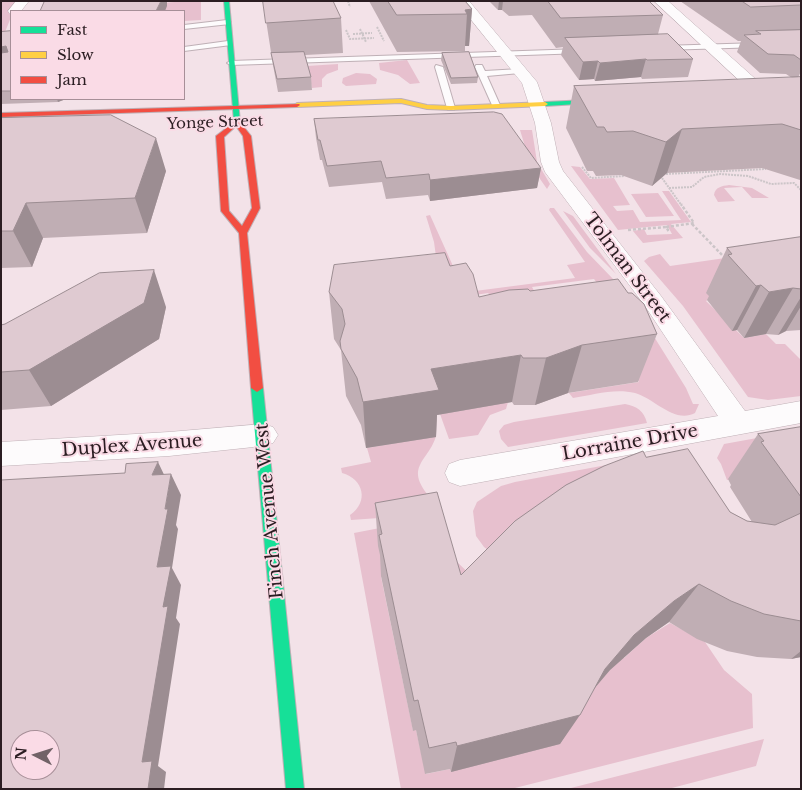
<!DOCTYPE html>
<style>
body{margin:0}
#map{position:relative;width:802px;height:790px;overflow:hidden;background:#f3e2e8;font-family:"Libre Baskerville",serif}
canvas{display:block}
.frame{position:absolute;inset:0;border:2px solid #2b1d22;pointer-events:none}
.legend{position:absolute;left:10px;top:10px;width:175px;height:90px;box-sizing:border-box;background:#fadbe6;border:1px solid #a78f98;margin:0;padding:6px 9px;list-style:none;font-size:15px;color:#2b1d22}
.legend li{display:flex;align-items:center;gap:10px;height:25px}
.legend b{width:25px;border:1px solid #a78f98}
.north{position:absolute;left:10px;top:730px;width:50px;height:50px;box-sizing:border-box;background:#fadbe6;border:1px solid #a78f98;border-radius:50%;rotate:275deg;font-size:14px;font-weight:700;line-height:20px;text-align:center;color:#2b1d22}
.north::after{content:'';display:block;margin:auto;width:18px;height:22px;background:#716267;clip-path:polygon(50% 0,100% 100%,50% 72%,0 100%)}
</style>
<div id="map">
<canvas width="802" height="790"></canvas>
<div class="frame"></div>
<ul class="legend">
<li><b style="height:6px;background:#16e098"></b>Fast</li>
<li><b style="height:6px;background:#ffcf43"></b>Slow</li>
<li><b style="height:6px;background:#f24e42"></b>Jam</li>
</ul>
<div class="north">N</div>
</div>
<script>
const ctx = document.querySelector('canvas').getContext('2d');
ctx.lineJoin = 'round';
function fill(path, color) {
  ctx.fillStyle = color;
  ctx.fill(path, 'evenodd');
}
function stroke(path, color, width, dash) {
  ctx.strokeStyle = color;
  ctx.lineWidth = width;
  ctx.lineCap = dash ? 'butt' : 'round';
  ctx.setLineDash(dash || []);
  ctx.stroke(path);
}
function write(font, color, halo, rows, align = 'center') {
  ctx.font = font + ' "Libre Baskerville",serif';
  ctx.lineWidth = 4;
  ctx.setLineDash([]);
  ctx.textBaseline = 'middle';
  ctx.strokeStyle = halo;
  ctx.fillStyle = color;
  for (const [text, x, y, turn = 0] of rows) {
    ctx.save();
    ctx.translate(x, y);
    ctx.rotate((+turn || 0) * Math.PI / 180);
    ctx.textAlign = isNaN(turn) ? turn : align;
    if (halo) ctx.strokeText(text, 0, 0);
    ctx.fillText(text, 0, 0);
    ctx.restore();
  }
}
fill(new Path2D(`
 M1,1H18L14,11H11V17L5,32L1,33Z
 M187,1H201V20L184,21V11H126L136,5Z
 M407,60L420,83L410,84L398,75L380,70L379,63Z
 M338,64V70L327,74L322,79V87L312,88L307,66Z
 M356,73L370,74L377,79L376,84L346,86L342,83L343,78Z
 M520,130H532L537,162L550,184L547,189L531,166Z
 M571,166L580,167L590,179L614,178L630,205L613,206L617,211L633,210L640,222L681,220L662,191H669L691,222L671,224L683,238L643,243L633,231L644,229L647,235L672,234L667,225L618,230Z
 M729,185L752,188L769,198H752L742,187L724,188L735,201L718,202L714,195C715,187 722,186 729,185Z
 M658,193L674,216L646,217L631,194Z
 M550,208H554L587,252L614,280L602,290L594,279L532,287L559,334L493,298L488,293L442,300L434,242L426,216L430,215L453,266L452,294L575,278L567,265L585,262L549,210Z
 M563,211L573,216L616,274L590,248Z
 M801,247L706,301L744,338L766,334L776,344H785L801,360V396L768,400L748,397L683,306L644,261L649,257L660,254L670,266Z
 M648,327L686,388L693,404H699L695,413C674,424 654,398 635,393C614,388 593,395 573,398L569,393L639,382L628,366Z
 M508,402L506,409L490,415L478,435L449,439L440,414Z
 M625,404C637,406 644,411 647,423L508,447L501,439L499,431L504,425L514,422Z
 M801,430L794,468L727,480L721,464L717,458L724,444Z
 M436,436C429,461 404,466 429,496L379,518L351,520L350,515C369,502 364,479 342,473L341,468L371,462L367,448Z
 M628,461L504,563L484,547L476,536L473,511L477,502L501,486L515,482Z
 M437,517L455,560L481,585L381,577L413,730H416L426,774L450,769L451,772L585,698L622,656L624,658L646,638L670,623L705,642L724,670L752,694L753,728L511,789H401L354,533Z
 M764,739L756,766L668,789H567Z`), '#e7c0ce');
const lane = new Path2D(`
 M227,20L231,22L230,24L184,29V25Z
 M228,41H231V45L184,51V47Z
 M759,43L763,45L762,47L662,50L658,48L662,46Z
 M581,49L585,51L584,53L231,65L227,63L231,61Z
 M436,65L443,67L455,108L454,110H448L447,108L435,67Z
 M476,65H482L485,71L520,69L524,71L520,73L487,76L500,105L496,108L492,105L475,67Z`);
const street = new Path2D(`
 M16,1H29L21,11H11V14H10L8,11Z
 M456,1H469L537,82L551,123L559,162L563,171L661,296L745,411L801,401V423L460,486L449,482L445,473L449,464L460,460L718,416L645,306L545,172L541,162L535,123L522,83Z
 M654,1H668L769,91L771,94L769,97H757Z
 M263,424L273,427L278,435L273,443L263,446L169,456L1,466V442L169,432Z`);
const fast = new Path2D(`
 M224,1H229L240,122L237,124L234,122Z
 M609,99L612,101L611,102L545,106L542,104L545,102Z
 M257,384L263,388L304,789H286L251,388Z`);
const slow = new Path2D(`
 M401,99L427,105L451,106L545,102L548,104L545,106L451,110L427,109L401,103L297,107L294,105L297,103Z`);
const jam = new Path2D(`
 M299,104L300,105L297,107L1,117V113Z
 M237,120L239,121L251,136L260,208L247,233L263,388L257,392L251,388L239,233L221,211L216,136ZM236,126L243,136L252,208L242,226L229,211L224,137Z`);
stroke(lane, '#bfb0b6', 2);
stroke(street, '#bfb0b6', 1);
stroke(fast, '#bfb0b6', 2);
stroke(slow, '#bfb0b6', 2);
stroke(jam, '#bfb0b6', 2);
stroke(new Path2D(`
 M348,1L350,7
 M377,27L384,41
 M360,29L366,42
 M346,30L350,39L374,38
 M353,34L372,33
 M582,167L591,178L624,176
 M666,174L766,169
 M662,178L682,206
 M669,188L692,187L704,177L720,174L748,176L771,184L794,183L801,190`), '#ccc5c8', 2, [2, 1]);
stroke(new Path2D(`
 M692,224L725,258
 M666,227L694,223L681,204
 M628,230L666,227L668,230L666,231`), '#ccc5c8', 2.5, [3, 2]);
fill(lane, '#fdfbfc');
fill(street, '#fdfbfc');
fill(fast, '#16e098');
fill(slow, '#ffcf43');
fill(jam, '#f24e42');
fill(new Path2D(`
 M263,1L341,18L343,53L305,55L311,77L312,90L278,92L273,65Z
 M369,1H465L472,9L469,46H465V51L397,52Z
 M489,1H649L663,15L658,34L693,59L688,77L642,79L641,77L595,81L594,79L579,80L561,55L563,47L556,48L532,15L509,16L502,10H498Z
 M680,1H801V71L798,78L801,77L800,180L762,168L667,173L652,186L621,175L596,176L593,171H587L566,128L574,86L792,78L786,74L760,73L737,52L741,41H738Z
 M11,31V99H66L58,102L1,104V32Z
 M442,53L478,77L477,83L451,84L441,60Z
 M1,118L166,171L147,233L43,238L32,267L1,268Z
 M314,119L541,168L537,188L430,201L428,195L386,199L382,182L329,187L322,160H320L316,138Z
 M801,237V330L786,331L778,335L766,334L744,338L737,330L732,331L707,300L709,296L706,293L727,248Z
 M450,266L479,297L530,291L657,334L638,382L568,393L535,405H514L512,402L437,415L436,437L366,448L361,425L346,396L341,350L334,339L329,292Z
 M166,307L159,339L51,406L1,410V325Z
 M801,427V657L791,659L757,657L727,651L697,639L669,622L646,638L610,670L595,687L560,744L451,772L450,769L425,774L416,730L413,731L381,576L380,555L378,546L375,503L461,575L646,457L730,512L747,521L752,522L730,487L731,485L728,479L758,434Z`), '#c0aeb4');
fill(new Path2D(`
 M161,1H167V6L165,11H156Z
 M499,1H503L502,10H498Z
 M472,9L469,46H465L467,14L465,10Z
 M6,46L11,58L1,60V47Z
 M646,59L641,77L595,81L600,63Z
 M598,61L594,79L579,80L583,62Z
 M57,99H66L58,102Z
 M682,129L667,173L652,186L666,142Z
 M156,138L166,171L147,233L135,198Z
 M541,168L537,188L430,201V180Z
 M26,203L43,238L32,267L13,231Z
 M154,270L166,307L159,339L51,406L29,370Z
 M761,285L737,330L732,331L756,286Z
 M793,288L766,334L744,338L769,292Z
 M801,297V306L786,331L778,335Z
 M582,345L568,393L535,405L546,358Z
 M521,355L512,402L437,415L436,437L366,448L363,402L431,369Z
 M158,462L168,483L152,475Z
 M171,474L181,495L176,525L178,529L172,568L181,585L176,618L180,624L158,766L166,772L164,789H148L142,762L163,607L157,567L165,509Z
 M699,584L669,622L646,638L610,670L583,702L605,669L634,635L674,601Z
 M801,651V657L791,659Z
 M580,715L560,744L451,772L457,746Z`), '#9c8d92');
const building = new Path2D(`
 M46,1H161L156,11H40L44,2Z
 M263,1H333L341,18L266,23Z
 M388,1H465L472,9L465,10L467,14L397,15Z
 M548,1H649L663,15L561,18Z
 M742,1H801V5L751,7Z
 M801,30V60L794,55L768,54L744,35L761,34L756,31Z
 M11,31V91H1V53L8,52L6,46L1,47V32Z
 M668,34L693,59L647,60L646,59L600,63L598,61L583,62L565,38Z
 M304,52L311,77L277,79L271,53Z
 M469,52L478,77L451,78L442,53Z
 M801,77V130L782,124L682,129L666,142L633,131L607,132L604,127H597L574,86Z
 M494,112L502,114L541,168L430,180L429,174L386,178L381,161L327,166L320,140H318L314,119Z
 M111,115L156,138L135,198L26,203L13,231H1V118Z
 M801,237V289L793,288L769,292L761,285L756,286L728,255L732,254L727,248Z
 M445,253L450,266L466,263L473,274L479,297L509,290L528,289L530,291L618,279L628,293H632L644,304L657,334L582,345L546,358H523L521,355L431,369L439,390L363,402L357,378L341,349L340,341L345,324L342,309L329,292L334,265Z
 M154,270L144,303L29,370L1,372V325L5,324L99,273Z
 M801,427V497L761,442L764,441L758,434Z
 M688,449L730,512L747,521L775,525L801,513V621L764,614L731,601L699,584L674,601L634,635L605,669L580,715L457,746L456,742L429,748L418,700L414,701L379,535L382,534L375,503L437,492L461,575L515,521L566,485L604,466L643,451L646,457Z
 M158,462L152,475L171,474L165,509H168L157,567L171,566L163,607L168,606L142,762L152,761L148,789H1V480L125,473L126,464ZM20,740H50V770H20Z`);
fill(building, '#dfcad1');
stroke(building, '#9c8d92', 1);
write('15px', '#2b1d22', '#fadbe6', [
 ["Yonge Street",215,123,-2]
]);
write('18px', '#2b1d22', '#fadbe6', [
 ["Tolman Street",627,268,53],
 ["Lorraine Drive",630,443,-10],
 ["Duplex Avenue",132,446,-4],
 ["Finch Avenue West",270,511,-95]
]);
</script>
